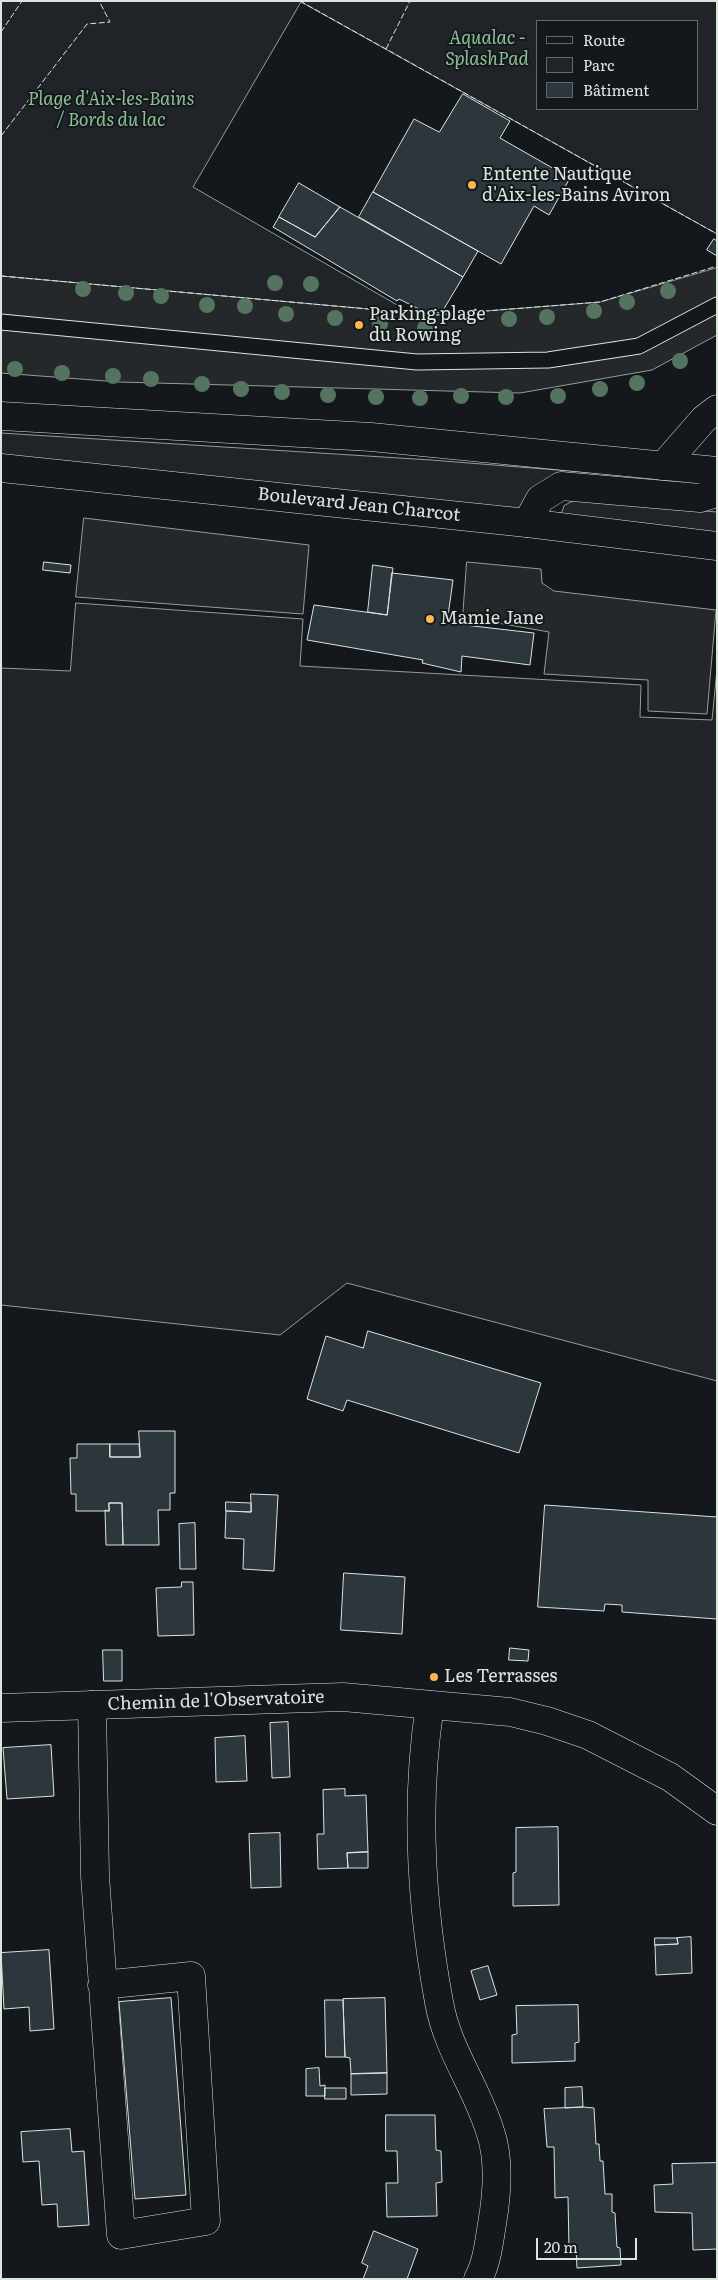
<!DOCTYPE html>
<meta charset="utf-8">
<style>
body{margin:0}
#map{position:relative;width:718px;height:2280px;overflow:hidden;background:#14181c;font-family:Literata,serif}
canvas{display:block}
.frame{position:absolute;inset:0;border:2px solid #d8e6dc;pointer-events:none}
.legend{position:absolute;left:536px;top:20px;width:162px;height:90px;box-sizing:border-box;background:#14181c;border:1px solid #626a69;margin:0;padding:6px 9px;list-style:none;font-size:15px;color:#d8e6dc}
.legend li{display:flex;align-items:center;gap:10px;height:25px}
.legend b{width:25px;border:1px solid #626a69}
.scale{position:absolute;left:536px;top:2238px;width:101px;height:22px;box-sizing:border-box;border:2px solid #d8e6dc;border-top:0;padding-left:6px;font-size:15px;line-height:18px;white-space:nowrap;color:#d8e6dc;-webkit-text-stroke:4px #14181c;paint-order:stroke}
</style>
<div id="map">
<canvas width="718" height="2280"></canvas>
<div class="frame"></div>
<ul class="legend">
<li><b style="height:6px;background:#14181c"></b>Route</li>
<li><b style="height:14px;background:#202428"></b>Parc</li>
<li><b style="height:14px;background:#2c363c"></b>Bâtiment</li>
</ul>
<div class="scale">20 m</div>
</div>
<script>
const ctx = document.querySelector('canvas').getContext('2d');
ctx.lineJoin = 'round';
function fill(path, color) {
  ctx.fillStyle = color;
  ctx.fill(path, 'evenodd');
}
function stroke(path, color, width, dash) {
  ctx.strokeStyle = color;
  ctx.lineWidth = width;
  ctx.lineCap = dash ? 'butt' : 'round';
  ctx.setLineDash(dash || []);
  ctx.stroke(path);
}
function write(font, color, halo, rows, align = 'center') {
  ctx.font = font + ' Literata,serif';
  ctx.lineWidth = 4;
  ctx.setLineDash([]);
  ctx.textBaseline = 'middle';
  ctx.strokeStyle = halo;
  ctx.fillStyle = color;
  for (const [text, x, y, turn = 0] of rows) {
    ctx.save();
    ctx.translate(x, y);
    ctx.rotate((+turn || 0) * Math.PI / 180);
    ctx.textAlign = isNaN(turn) ? turn : align;
    if (halo) ctx.strokeText(text, 0, 0);
    ctx.fillText(text, 0, 0);
    ctx.restore();
  }
}
const green = new Path2D(`
 M1,1H717V234L301,2L193,187L411,313L1,276ZM537,21H697V109H537Z
 M1,433L431,460L671,479L675,483L560,475L519,512L1,458Z
 M575,500L717,512V533L560,517L564,506Z
 M76,603L303,619L300,666L641,685L640,717L712,720L717,669V1381L347,1283L280,1335L1,1305V668L70,671Z`);
fill(green, '#202428');
stroke(green, '#939e99', 1);
const parking = new Path2D(`
 M717,268V335L652,370L520,393L119,382L1,373V276L435,315L600,302Z
 M84,518L309,545L303,614L76,597Z
 M467,562L541,569L542,583L554,591L716,610L707,714L648,711V680L544,674L549,632L463,617Z`);
fill(parking, '#24282b');
stroke(parking, '#939e99', 1);
const building = new Path2D(`
 M463,94L510,121L500,138L570,178L549,215L534,206L501,264L373,192L414,119L439,132Z
 M299,183L340,207L315,237L279,217Z
 M373,192L478,251L463,277L359,217Z
 M340,207L463,277L442,312L429,314L399,299L397,301L273,227L279,217L315,237Z
 M714,239L717,241V256L707,250Z
 M44,562L71,565L70,573L43,570Z
 M373,565L393,568L387,615L368,612Z
 M392,573L453,580L447,623L534,633L530,665L462,656L461,672L422,663L423,660L307,640L314,605L387,615Z
 M368,1331L541,1383L519,1453L347,1400L343,1411L307,1399L326,1336L363,1348Z
 M139,1431H175V1493H170V1510H158L159,1545H123L122,1503H109V1511H76V1494H71L70,1458H77V1444H110V1457H140Z
 M110,1444H139L140,1457H110Z
 M251,1494L278,1495L274,1571L243,1569L244,1539L225,1538L226,1511L251,1512Z
 M226,1502L251,1503V1512L226,1511Z
 M109,1503H122L123,1545H106L105,1510L109,1511Z
 M545,1505L717,1517V1619L622,1612V1605L605,1604L604,1611L538,1607Z
 M195,1523L196,1569H180L179,1524Z
 M344,1573L405,1577L402,1634L341,1630Z
 M182,1582H193L194,1635L158,1636L156,1588L181,1587Z
 M510,1648L529,1650L528,1661L509,1660Z
 M103,1650H122V1681H104Z
 M288,1722L290,1777L272,1778L270,1723Z
 M245,1736L247,1781L216,1782L215,1738Z
 M51,1745L54,1796L7,1799L3,1748Z
 M345,1789V1796L366,1795L368,1852L347,1853L348,1868L318,1869L317,1834H324L323,1790Z
 M558,1827L559,1905L513,1906V1873L516,1872V1828Z
 M280,1833L281,1887L251,1888L249,1834Z
 M368,1852V1868H348L347,1853Z
 M691,1937L692,1973L656,1975L655,1945L678,1944L677,1938Z
 M655,1938H677L678,1944L655,1945Z
 M49,1950L54,2029L30,2031L29,2007L4,2009L1,1953Z
 M488,1966L497,1995L480,2000L471,1971Z
 M171,1998L186,2195L135,2199L119,2002Z
 M385,1998L387,2073L351,2074L350,2058L345,2057L343,1999Z
 M325,2000H343L345,2057H326Z
 M578,2005L579,2042L575,2043V2061L512,2063V2035L517,2034L516,2006Z
 M319,2068L320,2086L325,2085V2096H306V2069Z
 M387,2073V2094L351,2095V2074Z
 M582,2087L583,2107L565,2108V2088Z
 M325,2088H346V2099H325Z
 M583,2107L594,2108L596,2144H599L600,2161H603L605,2194H612V2212L615,2213L617,2247L620,2248L621,2265L577,2268L576,2249L569,2250L568,2197L555,2198L554,2147H547L544,2109Z
 M386,2115H435L436,2150L441,2151L442,2182L436,2183L437,2216L387,2217L386,2183H398L397,2151H386Z
 M70,2129L72,2152L84,2151L89,2225L58,2227L57,2204L42,2205L39,2161L23,2162L21,2132Z
 M717,2163V2249L693,2250L692,2213L655,2212L654,2185L673,2184L672,2164Z
 M374,2231L418,2249L407,2279H363L368,2266L362,2263Z`);
fill(building, '#2c363c');
stroke(building, '#d8e6dc', 1);
const service = new Path2D(`
 M1,322L417,362L548,360L639,346L717,305`);
const minor = new Path2D(`
 M663,466L704,419L717,409
 M527,523L540,499L561,486L700,498L717,493
 M92,1705L95,1876L121,2235L206,2221L191,1976L102,1985
 M430,1705C415,1802 421,1905 439,2002C447,2049 476,2086 490,2131C500,2159 497,2195 492,2224C489,2242 487,2263 478,2279`);
const tertiary = new Path2D(`
 M1,1708L343,1697L510,1712L547,1721L588,1735L670,1777L717,1811`);
const primary = new Path2D(`
 M1,416L371,437L717,471
 M1,468L527,523L717,546`);
stroke(service, '#d8e6dc', 17);
stroke(minor, '#d8e6dc', 29);
stroke(tertiary, '#d8e6dc', 29);
stroke(primary, '#d8e6dc', 29);
stroke(service, '#14181c', 15);
stroke(minor, '#14181c', 28);
stroke(tertiary, '#14181c', 28);
stroke(primary, '#14181c', 28);
stroke(new Path2D(`
 M300,1L717,234
 M1,32L22,1
 M386,49L410,1
 M1,136L87,24L110,22L99,1
 M1,276L435,315L600,302L717,266`), '#d8e6dc', 1, [6, 2.5]);
ctx.fillStyle = '#55745f';
for (const [x, y] of [
 [275,283],
 [311,284],
 [83,289],
 [668,291],
 [126,293],
 [161,296],
 [627,302],
 [207,305],
 [245,306],
 [594,311],
 [286,314],
 [547,317],
 [335,318],
 [509,319],
 [380,324],
 [425,328],
 [680,361],
 [15,369],
 [62,373],
 [113,376],
 [151,379],
 [637,383],
 [202,384],
 [241,389],
 [600,389],
 [282,392],
 [328,395],
 [461,396],
 [558,396],
 [376,397],
 [506,397],
 [420,398]
]) {
  ctx.beginPath();
  ctx.arc(x, y, 8, 0, 2 * Math.PI);
  ctx.fill();
}
for (const [x, y, r, color] of [
 [472,185,5,"#ffb74d"],
 [359,325,5,"#ffb74d"],
 [430,619,5,"#ffb74d"],
 [434,1677,5,"#ffb74d"]
]) {
  const dot = new Path2D();
  dot.arc(x, y, r, 0, 2 * Math.PI);
  ctx.fillStyle = color;
  ctx.fill(dot);
  stroke(dot, '#14181c', 2);
}
write('italic 18px', '#8ac095', '#14181c', [
 ["Aqualac -",487,39],
 ["SplashPad",487,60],
 ["Plage d'Aix-les-Bains",111,100],
 ["/ Bords du lac",111,121]
]);
write('18px', '#d8e6dc', '#14181c', [
 ["Entente Nautique",482,175],
 ["d'Aix-les-Bains Aviron",482,196],
 ["Parking plage",369,315],
 ["du Rowing",369,336],
 ["Mamie Jane",440,619],
 ["Les Terrasses",444,1677]
], 'left');
write('18px', '#d8e6dc', '#14181c', [
 ["Boulevard Jean Charcot",359,505,6],
 ["Chemin de l'Observatoire",216,1701,-2]
]);
</script>
